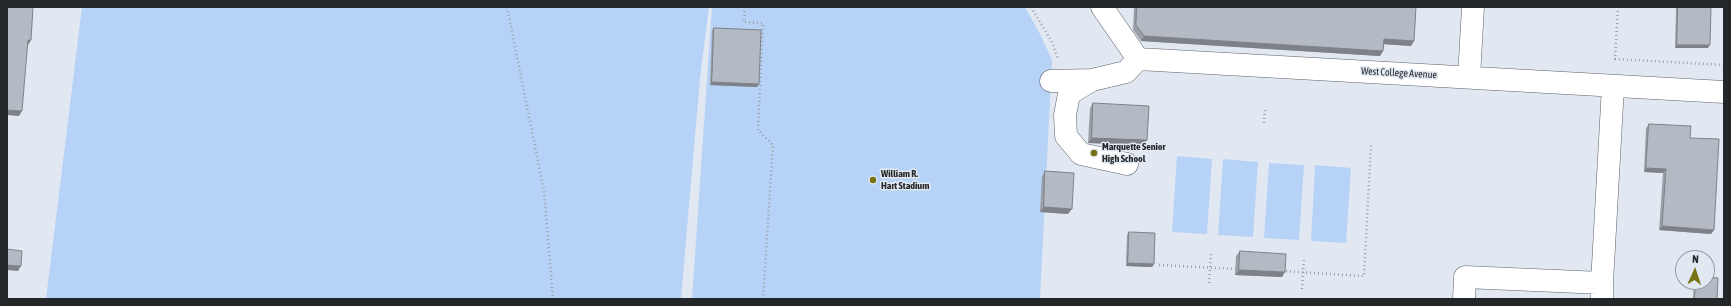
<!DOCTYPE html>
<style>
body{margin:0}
#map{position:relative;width:1731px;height:306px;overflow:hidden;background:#e1e8f1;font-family:"Asap Condensed",sans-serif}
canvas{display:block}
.frame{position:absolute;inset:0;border:8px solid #24272a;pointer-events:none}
.north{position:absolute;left:1675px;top:250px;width:40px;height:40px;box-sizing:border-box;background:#e1e8f1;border:1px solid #959ba1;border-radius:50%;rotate:3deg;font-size:11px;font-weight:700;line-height:16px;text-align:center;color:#24272a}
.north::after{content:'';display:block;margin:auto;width:14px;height:18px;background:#767113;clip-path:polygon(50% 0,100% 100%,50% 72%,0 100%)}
</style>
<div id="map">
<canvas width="1731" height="306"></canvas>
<div class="frame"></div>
<div class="north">N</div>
</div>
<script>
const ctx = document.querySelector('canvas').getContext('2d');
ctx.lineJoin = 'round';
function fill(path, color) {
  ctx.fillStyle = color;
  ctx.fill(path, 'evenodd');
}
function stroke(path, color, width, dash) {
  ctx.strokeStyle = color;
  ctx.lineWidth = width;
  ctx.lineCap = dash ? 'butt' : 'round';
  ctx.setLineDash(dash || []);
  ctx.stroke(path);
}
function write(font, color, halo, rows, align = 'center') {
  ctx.font = font + ' "Asap Condensed",sans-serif';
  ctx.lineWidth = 3;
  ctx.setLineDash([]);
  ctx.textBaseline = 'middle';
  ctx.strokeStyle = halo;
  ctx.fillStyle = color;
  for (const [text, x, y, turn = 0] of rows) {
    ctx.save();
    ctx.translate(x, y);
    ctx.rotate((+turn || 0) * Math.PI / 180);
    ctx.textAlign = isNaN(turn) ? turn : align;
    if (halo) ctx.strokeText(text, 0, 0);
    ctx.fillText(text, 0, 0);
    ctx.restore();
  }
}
fill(new Path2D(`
 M82,7H709L700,78L681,299H46Z
 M712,7H1025L1040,34L1052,60L1040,299H692Z
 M1177,156L1212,159L1207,234L1172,232Z
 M1223,159L1258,162L1253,237L1218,235Z
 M1269,163L1304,165L1299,240L1264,238Z
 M1315,165L1351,168L1346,243L1311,241Z`), '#b6d2f7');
const minor = new Path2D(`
 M1102,7L1138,59L1724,92
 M1469,77L1473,7
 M1051,81L1091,80
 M1127,164L1081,154L1066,136L1065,115L1069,94L1092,80L1126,72L1138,59
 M1602,283L1613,86
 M1464,299L1465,277L1602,283V299`);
stroke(minor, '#5d626a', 23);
stroke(new Path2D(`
 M507,7L544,191L553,299
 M745,7L744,22L763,23L758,130L773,145L763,299
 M1031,7L1052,42L1058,59
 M1618,7L1615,59L1724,65
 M1264,123L1265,108
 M1159,265L1236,269
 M1282,271L1364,276L1371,144
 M1209,283L1211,254
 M1302,289L1304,259
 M1724,299V294`), '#9ba0a7', 2.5, [1, 3]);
stroke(minor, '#fff', 22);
fill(new Path2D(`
 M1134,7H1416L1414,41L1411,46L1384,44L1383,51L1380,56L1141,41L1133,30Z
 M1676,7H1711L1708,48H1675Z
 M714,28L759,84L757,87L710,85L712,30Z
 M1093,103L1144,145L1088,143L1090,108Z
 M1649,124L1690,138L1714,230L1711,234L1659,230L1663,173L1644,172L1646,128Z
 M1045,171L1068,214L1040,212L1042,176Z
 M1129,232L1154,264L1152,267L1126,266L1127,235Z
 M1240,251L1282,277L1235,275L1236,256Z
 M1694,282H1707L1717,299H1693Z`), '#9ba0a8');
fill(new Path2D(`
 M1144,36L1383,51L1380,56L1141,41Z
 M1384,39L1414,41L1411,46L1380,44Z
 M28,40H31L28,45H24Z
 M1677,45H1710L1708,48H1675Z
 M712,82L759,84L757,87L710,85Z
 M7,110L22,111L19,116L7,115Z
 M1092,138L1147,140L1144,145L1088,143Z
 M1646,168L1666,169L1663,173L1644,172Z
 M1044,207L1072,209L1068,214L1040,212Z
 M1662,226L1714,230L1711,234L1659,230Z
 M1128,263L1154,264L1152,267L1126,266Z
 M7,265L21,266L18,271L7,270Z
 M1239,270L1285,272L1282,277L1235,275Z`), '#7e8288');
const building = new Path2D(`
 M7,7H33L31,40H28L22,111L7,110Z
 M1137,7H1416L1414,41L1384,39L1383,51L1144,36L1136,25Z
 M1678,7H1711L1710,45H1677Z
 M714,28L761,30L759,84L712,82Z
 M1093,103L1149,106L1147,140L1092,138Z
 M1649,124L1691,126L1690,138L1719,139L1714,230L1662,226L1666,169L1646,168Z
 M1045,171L1074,173L1072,209L1044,207Z
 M1129,232L1155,233L1154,264L1128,263Z
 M7,249L22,251L21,266L7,265Z
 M1240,251L1286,254L1285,272L1239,270Z
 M1707,277L1718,278L1717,299H1694L1696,282H1707Z`);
fill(building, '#b4bac3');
stroke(building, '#7e8288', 1);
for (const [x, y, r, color] of [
 [1094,153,4,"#767113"],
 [873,180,4,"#767113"]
]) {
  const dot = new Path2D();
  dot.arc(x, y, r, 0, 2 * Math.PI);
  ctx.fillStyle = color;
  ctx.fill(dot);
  stroke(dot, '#e1e8f1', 1.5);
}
write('10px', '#24272a', '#e1e8f1', [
 ["West College Avenue",1399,73,3]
]);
write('bold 10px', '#24272a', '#e1e8f1', [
 ["Marquette Senior",1102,147],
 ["High School",1102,159],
 ["William R.",881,174],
 ["Hart Stadium",881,186]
], 'left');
</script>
